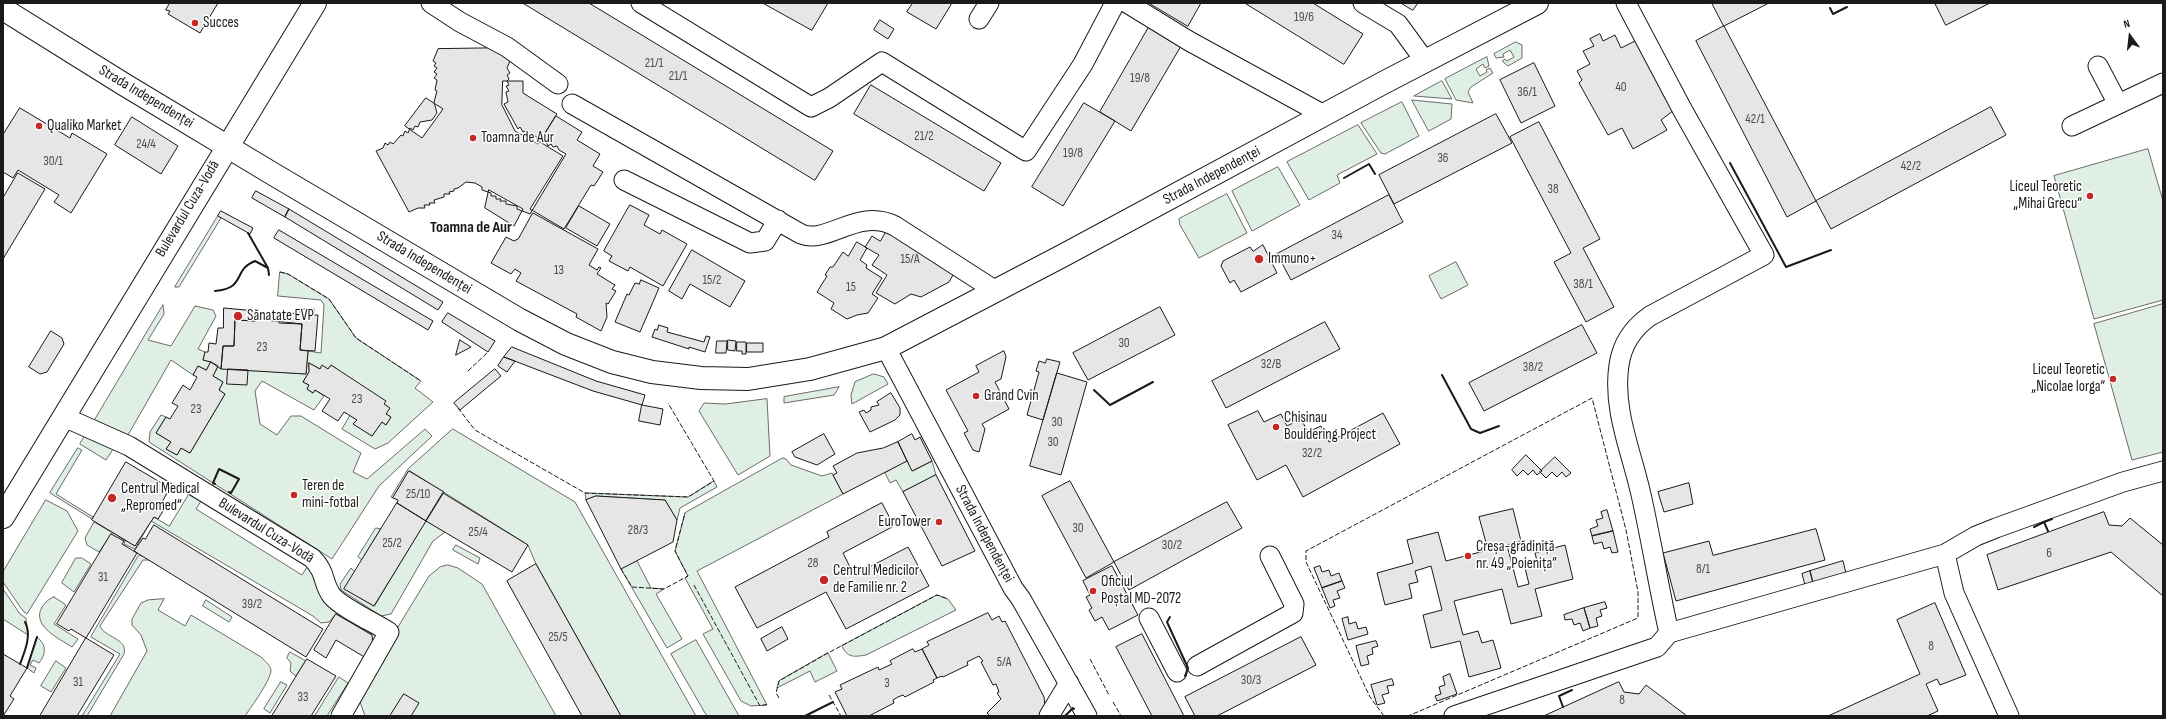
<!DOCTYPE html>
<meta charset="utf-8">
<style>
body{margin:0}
#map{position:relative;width:2166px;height:719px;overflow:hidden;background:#fff;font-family:"Sofia Sans Condensed",sans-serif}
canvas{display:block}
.frame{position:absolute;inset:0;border:4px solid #1a1a1a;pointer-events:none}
.north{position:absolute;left:2110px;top:16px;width:40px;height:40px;-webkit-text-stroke:3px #fff;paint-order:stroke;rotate:345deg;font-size:11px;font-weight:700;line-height:16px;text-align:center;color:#1a1a1a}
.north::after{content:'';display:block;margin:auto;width:14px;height:18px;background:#1a1a1a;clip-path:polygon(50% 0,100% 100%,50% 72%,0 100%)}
</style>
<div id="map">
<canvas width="2166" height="719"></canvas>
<div class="frame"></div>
<div class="north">N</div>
</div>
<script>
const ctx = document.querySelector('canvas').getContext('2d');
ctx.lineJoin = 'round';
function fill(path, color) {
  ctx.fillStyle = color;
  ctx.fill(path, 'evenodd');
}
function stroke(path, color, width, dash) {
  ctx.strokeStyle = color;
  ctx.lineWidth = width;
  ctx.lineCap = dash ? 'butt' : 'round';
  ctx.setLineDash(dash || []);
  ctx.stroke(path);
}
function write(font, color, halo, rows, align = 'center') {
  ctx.font = font + ' "Sofia Sans Condensed",sans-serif';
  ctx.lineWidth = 3;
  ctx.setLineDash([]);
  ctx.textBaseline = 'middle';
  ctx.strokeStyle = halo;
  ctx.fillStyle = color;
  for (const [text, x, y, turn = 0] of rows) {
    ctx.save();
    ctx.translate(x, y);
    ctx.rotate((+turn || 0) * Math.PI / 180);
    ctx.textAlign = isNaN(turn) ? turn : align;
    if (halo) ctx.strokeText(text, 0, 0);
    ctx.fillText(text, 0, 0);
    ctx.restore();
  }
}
const green = new Path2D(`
 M1516,42L1522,45V58L1508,66L1502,61L1505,59L1507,61L1514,57L1510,50L1503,54L1504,57L1496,58L1494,54Z
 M1487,57L1489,66L1485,68L1483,64L1476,69L1480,76L1487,72L1486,70L1490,68L1493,73L1471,87L1468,92L1473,103L1456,100L1445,79Z
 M1442,81L1452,99L1414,96Z
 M1412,100L1452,104L1451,119L1429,131Z
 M1402,102L1419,136L1385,154L1381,153L1361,123Z
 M1358,125L1377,154L1337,175L1340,183L1309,200L1287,162Z
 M2148,149L2163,201V300L2094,319L2054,176Z
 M1278,167L1300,205L1252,231L1232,191Z
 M1227,194L1247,233L1199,258L1180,225L1179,219Z
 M218,216L221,218L179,287H175Z
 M1456,262L1468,285L1441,299L1429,276Z
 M280,272L288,274L329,299L356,338L421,381L415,388L433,402L388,443L375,449L342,429L350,415L357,420L354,424L372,436L382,422L386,425L391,417L386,414L384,404L331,365L328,369L322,366L320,369L309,363V372L303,382L309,385L307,389L313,393L315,390L324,396L314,410L262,381L255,391L260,424L277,435L291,416H301L361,453L353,472L367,479L425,429L432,436L379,486L332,559L149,442L150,432L161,415L166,417L156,433L171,442L166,449L177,455L181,448L190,453L225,394L219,390L223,382L213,376L218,366L248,370L306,374L308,351L321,353L324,305L321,300L278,296Z
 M2163,304V452L2132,460L2094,324Z
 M163,305L164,314L148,340L171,346L195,306L213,310L216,316L198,349L205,352L203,360L211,362L206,370L198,366L193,375L171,360L128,435L93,423Z
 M874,374L884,377L888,384L852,404L851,395L855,382Z
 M839,387L834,395L784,403V397Z
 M767,399L770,456L738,475L699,411L704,403L725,404Z
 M453,429L575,502L696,716H621L536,564L528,545L410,471L393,498L391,497L408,469Z
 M86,434L115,446L106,460L80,444Z
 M78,448L82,450L56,494L93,517L92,519L50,493Z
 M783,458L786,459L791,465L822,476L832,473L843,494L697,571L767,705L751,706L741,701L703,634L713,629L685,578L688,576L675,551L685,513Z
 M907,461L913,471L932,461L936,475L903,492L896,480L890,483L885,473Z
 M714,481L717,487L680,508L677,520L665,500L596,496L586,500L585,493L688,497Z
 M191,491L203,498L196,509L302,575L309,564L370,631L372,635L336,614L329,622L321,623L313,616L151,521L135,549L124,544L125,541L113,532L99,552L87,545L85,538L94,522L135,546L154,517L169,526Z
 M46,500L67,511L78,531L27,614L23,611L3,582V572Z
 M426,521L445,532L433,541L391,614L381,616L341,590L340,584L351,568L355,572L345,589L374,606Z
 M376,528L381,529L362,560L358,557Z
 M456,545L480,558L478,564L453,550Z
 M139,555L152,560H143L100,626C105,638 128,638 124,654L87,716H82L120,654L91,637Z
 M76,558H82L91,564L74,592L62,583Z
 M637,561L651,588L664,589L656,594L682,639L667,648L621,569Z
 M448,565L458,568L482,584L556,716H365L359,699L362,686L429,576L440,567Z
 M3,589L20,614L26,618L28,635L3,619Z
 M937,595L948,599L956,610L866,655C854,657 847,658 842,646Z
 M54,597L66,605L54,624L78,639L72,647C60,639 31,626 42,607C46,602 48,599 54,597Z
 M164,599L158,610L185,626L191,615L261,657C265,661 270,665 271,670C271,680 251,707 245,716H110L147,651L141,635L132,625V619L141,603L148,600Z
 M206,600L232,617L229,622L203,606Z
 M37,637C47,645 46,654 39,663L33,660L30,665L36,668L34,673L27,668Z
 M696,640L739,716H708L705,713L671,654Z
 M290,652L306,661L296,676L290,671L291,663L287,658Z
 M828,653L837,671L815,682L810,671L777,688L779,681Z
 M56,661L66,668L51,692L41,686Z
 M339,677L348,683L327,716H315Z
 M281,682L287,685L270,713L264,709Z`);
fill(green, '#e0efe3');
stroke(green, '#6a6a6a', 1);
const building = new Path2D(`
 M170,3H218L200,33L168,14L170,11L166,10Z
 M523,3H589L833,151L815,180Z
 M763,3H828L812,30Z
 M913,3H952L936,29L907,12Z
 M1149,3H1201L1188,26Z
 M1245,3H1313L1363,34L1344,64Z
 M1401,3H1418L1413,10Z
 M1712,3H1769L1724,26Z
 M1935,3H1990L1946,25Z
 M880,20L894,29L888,39L874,30Z
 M1724,26L1816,201L1787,217L1696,41Z
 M1149,27L1181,46L1131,131L1100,112Z
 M1600,34L1603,41L1615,35L1621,48L1635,41L1654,63L1678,107L1661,120L1667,130L1633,149L1622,128L1608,135L1579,83L1582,80L1577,71L1590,64L1583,51L1594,46L1590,39Z
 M507,48L510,61L507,68L510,73L507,75L509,79L507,81L509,85L506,86L509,91L506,92L508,102L504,104L518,129L520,127L523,132L526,131L532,138L536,136L538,141L541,139L543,143L546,142L548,146L551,144L553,147L557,146L559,150L566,154L530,214L517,209V206L506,204V201H500L501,199H496V196H491V193L482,190V187L475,183L466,182L458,188L454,189V191L449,192L450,194H444V197L434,200L435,203H429L430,205H424L425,208H418L409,212L376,151L383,148L385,143L388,145L390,142L393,144L401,135L403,136L405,131L408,133L410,128L413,130L415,126L418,127L420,122L432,120L437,113L434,102L437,91L435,90L437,80L434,78L437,74L434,72L437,68L434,66L436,63L433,61L438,49Z
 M1534,63L1555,106L1521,123L1500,80Z
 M503,81H523V93L557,114L538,144L515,131L502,105Z
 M871,85L1001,163L984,191L854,114Z
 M426,98L443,109L422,138L405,126Z
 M1084,103L1115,121L1063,206L1032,187Z
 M1991,107L2006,135L1831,229L1816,201Z
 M20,108L70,138L72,133L107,154L71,213L54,202L59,195L18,170L13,178L3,172V135Z
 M1496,114L1512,143L1394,204L1379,175Z
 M556,116L582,132L577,140L600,154L593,166L603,172L594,186L591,185L564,229L530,209L563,156L540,142Z
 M132,117L178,146L161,174L115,145Z
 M1539,122L1600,239L1583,248L1614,307L1586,322L1554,262L1571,253L1510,137Z
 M18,173L45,189L3,259V198Z
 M489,190L523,209L514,226L485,208Z
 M256,191L289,209L285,217L252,198Z
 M1389,195L1403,222L1291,280L1277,254Z
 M630,205L649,215L644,225L660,234L662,230L687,244L663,286L630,267L628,271L609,261L612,256L604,251Z
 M579,206L610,224L597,246L566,228Z
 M289,209L443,302L438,310L285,217Z
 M221,211L253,228L250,234L218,216Z
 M533,213L598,249L589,265L597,270L599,267L601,268L597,274L615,285L612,289L616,291L608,304L606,303L607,317L601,331L576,317L577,314L516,281L521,273L515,269L511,274L491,263L506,237L514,241L518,239Z
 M889,227L957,268L949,282L921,297L911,294L895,304L876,293L887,275L872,265L879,255L865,247L872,236L880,241Z
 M279,230L433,321L428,330L274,238Z
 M857,242L867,248L860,260L867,265L866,268L882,278L872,294L878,298L868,313L857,315L847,319L831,309L834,303L817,292L827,276L825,275L830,267H833L843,252L848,256Z
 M1263,245L1277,273L1241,292L1234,280L1230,283L1221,266L1223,261L1250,247L1253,251Z
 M692,250L745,281L730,307L690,284L682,299L669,291Z
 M641,280L659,288L640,332L615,322L627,294L629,295L635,283L639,284Z
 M1160,307L1175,335L1088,380L1073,353Z
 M224,308L256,311V321L235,320L234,346H223L221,369L211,362L203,360L205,352H208L209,343L216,344L218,328H223Z
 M299,309H314V315H318L315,351L300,350L302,324L279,323L280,312L300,314Z
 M448,313L495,341L488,352L442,322Z
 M256,319L302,324L300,350L308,351L306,374L221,369L223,346H234L235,320L256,321Z
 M1325,322L1340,349L1226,408L1212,381Z
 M659,325L668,328L667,332L704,342L706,336L710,337L705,352L689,347V349L652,337L655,329L657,330Z
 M1582,325L1597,353L1484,411L1469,383Z
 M51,331L62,338L64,344L47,372L40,374L29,367Z
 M460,340L471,347L456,355Z
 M728,340L736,341L735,351L728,350Z
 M717,341H727L726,353H716Z
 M737,342H746V354H742V351H737Z
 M747,343H763V352H747Z
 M512,347L596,381L645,395L642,405L593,391L504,357Z
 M1004,351L1006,357L1001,379L995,382L1009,409L982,424L985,429L979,452L973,450L964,433L968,431L946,390L979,372L976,366Z
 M504,357L515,361L507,372L498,366Z
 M1047,359L1060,362L1043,420L1027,415L1039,372L1036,371L1039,361L1045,363Z
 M211,362L218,366L213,376L223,382L219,390L225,394L190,453L181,448L177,455L166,449L171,442L156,433L166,417L170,419L178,406L172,403L183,385L190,390L197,377L193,375L198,366L206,370Z
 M309,363L320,369L322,365L328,369L331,365L386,401L384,404L390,408L386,414L391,417L386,425L382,422L372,436L353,424L357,420L344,412L338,421L322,411L330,399L315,390L313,393L307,389L309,385L303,382L309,372Z
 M228,369L248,370L247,385L227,384Z
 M495,369L501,376L460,410L454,403Z
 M1057,373L1087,382L1061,475L1030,466Z
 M891,393L900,408V415L895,420L870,432L859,412L864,410L866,413L871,410V407L879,405L877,402Z
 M642,405L663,409L660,425L639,421Z
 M1258,411L1264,422L1281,414L1287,426L1301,419L1308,432L1321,426L1329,442L1383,413L1400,444L1303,497L1286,465L1257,480L1228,425Z
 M824,434L835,454L817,465L795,457L792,452Z
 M912,434L915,440L920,437L932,461L912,471L898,442Z
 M898,442L907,461L843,494L833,475L837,473L833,466L857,453L883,448Z
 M1526,455L1542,471L1537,475L1533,470L1528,475L1523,470L1517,476L1512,470Z
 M1555,457L1571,473L1566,477L1562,472L1557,477L1552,472L1546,478L1540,472Z
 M126,462L170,488L158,509L163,511L158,519L154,517L135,546L92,520Z
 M409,471L444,492L426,521L397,503L398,500L393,498Z
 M936,475L975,551L942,566L903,492Z
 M1070,481L1114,562L1086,578L1042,496Z
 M1689,483L1693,504L1664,512L1658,492Z
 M443,493L528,545L512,572L426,521Z
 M596,496L665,500L677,520L673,542L621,569L586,500Z
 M1227,502L1242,528L1129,590L1114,562Z
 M397,503L426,521L374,606L344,589Z
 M882,503L894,526L843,553L854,575L908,547L929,586L846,629L826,592L757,628L735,587L829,537L827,532Z
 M1513,509L1521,541L1507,545L1518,587L1529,584L1525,568L1538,565L1535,553L1565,545L1573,579L1535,589L1542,616L1511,624L1502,589L1454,601L1463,635L1478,631L1482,643L1493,640L1501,668L1469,677L1460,641L1431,648L1423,615L1442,610L1431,566L1415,571L1418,582L1409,584L1412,598L1385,605L1377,573L1413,563L1407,540L1438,532L1446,561L1488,550L1479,517Z
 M1607,510L1613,531L1592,536L1590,529L1598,526L1596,520L1603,518L1601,512Z
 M2104,512L2109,525L2122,526L2130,518L2163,545V596L2111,552L1998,590L1987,555Z
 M154,525L323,629L306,657L134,551L143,538L145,539Z
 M1816,529L1825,560L1676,601L1663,553L1709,541L1713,555Z
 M1613,531L1618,552L1612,553L1610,547L1604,549L1602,542L1594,544L1592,536Z
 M111,534L124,541L122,544L137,553L86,638L71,629L69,631L57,624Z
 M1843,561L1846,573L1813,583L1810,571Z
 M536,564L621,716H582L507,581Z
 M1112,566L1138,615L1109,630L1102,617L1095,621L1089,610L1092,608L1086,597L1090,595L1083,581Z
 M1320,566L1322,572L1329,570L1331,576L1339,573L1342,581L1322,588L1314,568Z
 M1810,571L1813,583L1805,585L1802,574Z
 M1342,581L1345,588L1337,591L1340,598L1333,600L1335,606L1330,608L1322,588Z
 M1605,602L1607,608L1600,610L1602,616L1596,618L1598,626L1590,628L1584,608Z
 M1935,603L1966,675L1940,685L1937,679L1926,684L1938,711L1927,716H1828L1920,674L1897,620Z
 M1584,608L1590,628L1583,631L1580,623L1574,625L1572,619L1565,620L1564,615Z
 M988,613L992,620L999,616L1002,622L1005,621L1044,697L1045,706L1040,716H990L987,713L1001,699L997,693L999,692L996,684L993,685L981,662L983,661L979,656L967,662L968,665L943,677L942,676L937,678L922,649L929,645L927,642Z
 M336,614L372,635L373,646L366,658L336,640L326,658L314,650Z
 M1348,617L1349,624L1356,622L1358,629L1366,627L1368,634L1348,640L1342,619Z
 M782,627L788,639L767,651L761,639Z
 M1142,634L1184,716H1152L1116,647Z
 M1301,637L1316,665L1217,716H1195L1185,697Z
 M86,638L114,655L77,716H40Z
 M1376,641L1378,646L1372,648L1373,654L1367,656L1369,664L1361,666L1356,646Z
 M913,649L915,652L922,649L937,678L933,680L934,682L905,697L903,695L898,697L893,700L894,703L869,716H847L835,692L842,689L840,685L878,667L879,670L892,664L890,661Z
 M3,654L27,668L10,696L14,699L3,716Z
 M307,659L336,676L311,716H272Z
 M1450,674L1457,694L1437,701L1435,696L1441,694L1439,687L1445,685L1443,677Z
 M1392,679L1394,685L1387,686L1389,693L1382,695L1385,703L1377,705L1371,685Z
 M1619,682L1624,692L1639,694L1646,685L1687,716H1544Z
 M404,694L419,703L411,716H390Z`);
fill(building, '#e6e6e6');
stroke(building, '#1a1a1a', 1);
const minor = new Path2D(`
 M431,3L460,22L507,47L558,84
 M641,3L811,107L829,98L882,62L1026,151L1083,64L1115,3
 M1127,3L1189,41L1324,115
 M1363,3L1398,24L1425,61
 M1626,3L1682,109L1764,255L1650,316C1633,328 1622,344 1619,365C1612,411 1633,455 1642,499C1652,544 1659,589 1669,633
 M979,19L989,3
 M2098,66L2118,104
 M572,104L801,234C828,245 857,207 895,226L996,291
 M2072,126L2163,83
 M624,180L750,243L765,241L778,220
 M886,348L1013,588L1021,599L1087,716
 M64,417L129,446L312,558C327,573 322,583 332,596C341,607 375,623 389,632L341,716
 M1945,554L1954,593L2009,716
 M1149,618L1177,672
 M1197,666L1293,613L1294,604L1270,556
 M1049,716L1069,683
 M1454,716L1657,647L1669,633L1945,554L1976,536L1996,528L2123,482L2163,471`);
const major = new Path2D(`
 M3,9L125,85L273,174L520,320L566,344L612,362L652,372L701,378L748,379L810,369L886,348L1064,255L1383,83L1537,3
 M3,517L315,3`);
stroke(minor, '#1a1a1a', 21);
stroke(major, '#1a1a1a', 24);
stroke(minor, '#fff', 19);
stroke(major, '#fff', 22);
stroke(new Path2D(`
 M280,272L288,274L329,299L356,338L421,381
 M468,371L488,352
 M458,408L475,430L585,493L688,497L714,481L668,403
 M621,569L632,587L664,589L688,576L675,551L685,513
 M694,585L760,706L768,704
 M1090,659L1109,695
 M829,695L841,716
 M779,698L776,693L779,681L828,653L937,595L948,599
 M1113,702L1121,716
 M805,716L833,702
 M1065,716L1073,708L1074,709
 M1384,716L1370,697L1306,562V551L1592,398L1626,530L1638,592V618L1408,716`), '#1a1a1a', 1, [5, 2]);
stroke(new Path2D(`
 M1830,8L1833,14L1847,7
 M1730,163L1786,267L1831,250
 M1344,178L1369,164L1375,174
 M248,233L268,268
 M215,291C247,288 232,270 255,261L268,268L269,275
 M1442,375L1471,429L1480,433L1499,426
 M1094,390L1110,405L1153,382
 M215,484L213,483L219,469L239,479L231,493L229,492
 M2044,522L2052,519
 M2034,527L2044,522L2048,531
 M1170,617L1167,622L1188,668L1185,676
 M20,664C25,651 32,635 25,622
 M27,668L37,637
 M1563,707L1559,696L1572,690
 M805,716L833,702
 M1065,716L1073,708L1074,709`), '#1a1a1a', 2);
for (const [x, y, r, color] of [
 [195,23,4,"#c62828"],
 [39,126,4,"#c62828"],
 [473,138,4,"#c62828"],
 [2090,196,4,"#c62828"],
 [1259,259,5,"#c62828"],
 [238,316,5,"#c62828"],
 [2113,379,4,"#c62828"],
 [976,396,4,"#c62828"],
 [1276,427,4,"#c62828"],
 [294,495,4,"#c62828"],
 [112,498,5,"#c62828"],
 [939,522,4,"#c62828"],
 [1468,556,4,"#c62828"],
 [824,580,5,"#c62828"],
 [1093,591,4,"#c62828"]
]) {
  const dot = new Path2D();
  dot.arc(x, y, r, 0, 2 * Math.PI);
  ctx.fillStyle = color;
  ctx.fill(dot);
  stroke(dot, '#fff', 1.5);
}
write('13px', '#4d4d4d', null, [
 ["19/6",1304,18],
 ["21/1",654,64],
 ["21/1",678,77],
 ["19/8",1140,79],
 ["40",1621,88],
 ["36/1",1527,93],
 ["42/1",1755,120],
 ["21/2",924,137],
 ["24/4",146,145],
 ["19/8",1073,154],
 ["36",1443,159],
 ["30/1",53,162],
 ["42/2",1911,167],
 ["38",1553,190],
 ["34",1337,236],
 ["15/A",910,260],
 ["13",559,271],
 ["15/2",712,281],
 ["38/1",1583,285],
 ["15",851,288],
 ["30",1124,344],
 ["23",262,348],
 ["32/B",1271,365],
 ["38/2",1533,368],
 ["23",357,400],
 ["23",196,410],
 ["30",1057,423],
 ["30",1053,443],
 ["32/2",1312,454],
 ["25/10",418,495],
 ["30",1078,529],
 ["28/3",638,531],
 ["25/4",478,533],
 ["25/2",392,544],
 ["30/2",1172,546],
 ["6",2049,554],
 ["28",813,564],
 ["8/1",1703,570],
 ["31",103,578],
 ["39/2",252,605],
 ["25/5",558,638],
 ["8",1931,647],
 ["5/A",1004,663],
 ["30/3",1251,681],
 ["31",78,683],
 ["3",887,684],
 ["33",303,698],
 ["8",1622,701]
]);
write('15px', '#1a1a1a', '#fff', [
 ["Succes",203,23],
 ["Qualiko Market",47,126],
 ["Toamna de Aur",481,138],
 ["Liceul Teoretic",2082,187,"right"],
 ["„Mihai Grecu“",2082,204,"right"],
 ["Immuno+",1268,259],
 ["Sănatate EVP",247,316],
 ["Liceul Teoretic",2105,370,"right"],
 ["„Nicolae Iorga“",2105,387,"right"],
 ["Grand Cvin",984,396],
 ["Chisinau",1284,418],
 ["Bouldering Project",1284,435],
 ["Teren de",302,486],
 ["mini-fotbal",302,503],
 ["Centrul Medical",121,489],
 ["„Repromed“",121,506],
 ["EuroTower",931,522,"right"],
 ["Creșa-grădiniță",1476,547],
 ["nr. 49 „Poienița”",1476,564],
 ["Centrul Medicilor",833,571],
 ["de Familie nr. 2",833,588],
 ["Oficiul",1101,582],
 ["Poștal MD-2072",1101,599]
], 'left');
write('15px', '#1a1a1a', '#fff', [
 ["Strada Independenței",146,97,31],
 ["Strada Independenței",1212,176,-28],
 ["Bulevardul Cuza-Vodă",188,209,-59],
 ["Strada Independenței",424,263,31],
 ["Bulevardul Cuza-Vodă",266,531,32],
 ["Strada Independenței",984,534,62]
]);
write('bold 16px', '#1a1a1a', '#fff', [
 ["Toamna de Aur",471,228]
]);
</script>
